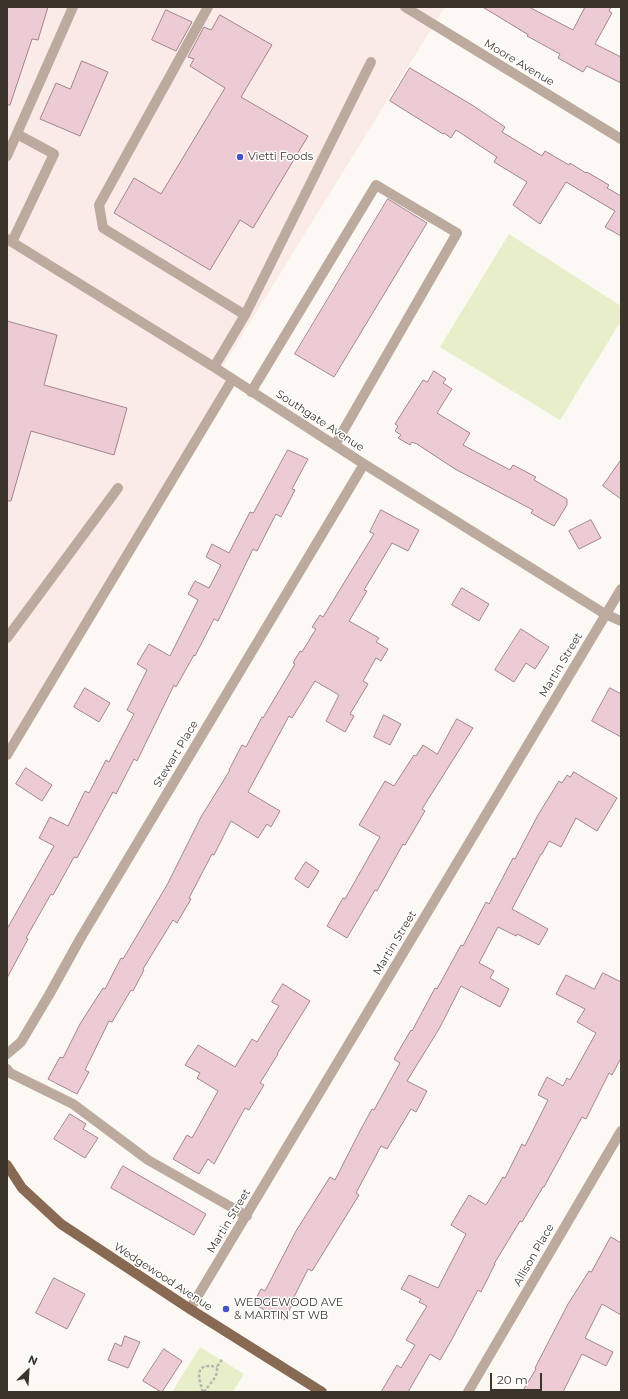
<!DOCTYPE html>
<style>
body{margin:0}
#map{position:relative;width:628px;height:1399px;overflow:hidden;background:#fcf9f4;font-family:Montserrat,sans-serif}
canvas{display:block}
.frame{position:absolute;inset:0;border:8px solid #3b342a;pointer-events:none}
.north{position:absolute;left:8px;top:1351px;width:40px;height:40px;-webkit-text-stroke:3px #fff;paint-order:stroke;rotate:25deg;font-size:11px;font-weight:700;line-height:16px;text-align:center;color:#3b342a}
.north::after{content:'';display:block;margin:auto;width:14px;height:18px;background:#3b342a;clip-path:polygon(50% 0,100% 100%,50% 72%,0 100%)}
.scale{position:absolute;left:490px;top:1373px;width:52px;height:18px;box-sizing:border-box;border:2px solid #3b342a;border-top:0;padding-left:5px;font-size:12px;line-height:14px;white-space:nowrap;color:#3b342a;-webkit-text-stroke:3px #fff;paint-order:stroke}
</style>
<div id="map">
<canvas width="628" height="1399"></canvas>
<div class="frame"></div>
<div class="north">N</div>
<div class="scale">20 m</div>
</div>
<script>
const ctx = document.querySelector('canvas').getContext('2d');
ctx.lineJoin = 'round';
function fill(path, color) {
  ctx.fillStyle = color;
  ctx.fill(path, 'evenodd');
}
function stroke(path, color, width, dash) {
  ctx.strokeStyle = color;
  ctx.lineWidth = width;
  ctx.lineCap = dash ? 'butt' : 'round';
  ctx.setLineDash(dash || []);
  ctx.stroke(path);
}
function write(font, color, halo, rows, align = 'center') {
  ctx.font = font + ' Montserrat,sans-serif';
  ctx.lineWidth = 3;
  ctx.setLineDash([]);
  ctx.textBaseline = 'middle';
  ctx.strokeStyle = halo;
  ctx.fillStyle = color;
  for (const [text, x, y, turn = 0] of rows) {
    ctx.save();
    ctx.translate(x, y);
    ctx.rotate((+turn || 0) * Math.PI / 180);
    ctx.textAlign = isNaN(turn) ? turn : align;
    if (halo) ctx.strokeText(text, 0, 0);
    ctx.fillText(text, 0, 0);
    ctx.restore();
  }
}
fill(new Path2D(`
 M7,7H445L220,371L232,380L7,755Z`), '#fbebe8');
fill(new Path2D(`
 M509,234L621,306V321L560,420L440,347Z
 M200,1347L244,1374L233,1392H172Z`), '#e8eeca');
const building = new Path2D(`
 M7,7H48L38,40L32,39L10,105H7Z
 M483,7H529L573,30L585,7H611L609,11L612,13L595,44L621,57V83L587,66L583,72L558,58L560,54L527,36L528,35Z
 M166,10L192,22L176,51L152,40Z
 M220,15L272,45L241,97L308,136L253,228L240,220L210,270L114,213L134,178L161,194L225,88L190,66L194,59L188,57L204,27L211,30Z
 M82,61L108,72L80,136L40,119L56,83L70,89Z
 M410,68L472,105L505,127L502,132L542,156L545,151L569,165L570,163L586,173L587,172L609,185L607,188L621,196V236L605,227L615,211L566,182L540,224L513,205L527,182L494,162L497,157L456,130L451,138L444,133L443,134L390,101Z
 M388,199L427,223L334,377L295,354Z
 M7,321L57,335L44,385L127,408L114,455L31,431L11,501H7Z
 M434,371L446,379L443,383L452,389L437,413L470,433L463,445L510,470L513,465L536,477L534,480L567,499V505L554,526L531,513L533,510L455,469L417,444L412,442L410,445L398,438L401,435L395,431L398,426L395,424L423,380L427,382Z
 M288,450L308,459L292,489L295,490L281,517L276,514L257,551L253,549L218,621L214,619L195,656L194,655L176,687L174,685L137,761L134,759L116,794L113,792L77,858L74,857L53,895L51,894L26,938L28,939L7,978V929L54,846L39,838L50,817L68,826L85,791L89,793L106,760L109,762L134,714L127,710L147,670L137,664L149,644L170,656L198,600L188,594L195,581L209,588L221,565L206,557L212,544L229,553L250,512L253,513Z
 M621,460V499L603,486Z
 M381,510L419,530L408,551L392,543L364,590L367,591L349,621L379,638L376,642L388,649L381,661L376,658L363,681L368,684L350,714L354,716L345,732L326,721L339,695L315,681L292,718L289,716L248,792L280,811L271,827L267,824L258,838L231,821L214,855L212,854L189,898L191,899L177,923L173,920L143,969L144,970L133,991L131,990L112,1022L109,1021L85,1070L89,1072L77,1094L48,1079L60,1057L63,1058L80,1024L103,988L105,989L121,958L123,959L167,885L201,817L230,770H229L242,745L246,747L262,717L263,718L295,664L293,663L300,651L302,652L316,629L312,627L320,615L323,617L374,534L370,532Z
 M591,520L601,538L579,549L569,531Z
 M462,588L489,604L479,621L452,605Z
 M521,629L549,647L535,669L526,663L514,682L495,670Z
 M85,688L110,703L99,722L74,707Z
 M610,688L621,694V737L592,721Z
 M384,715L401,724L390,745L374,737Z
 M457,719L473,728L422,809L425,811L405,845L403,844L377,891L375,890L347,938L327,926L343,898L345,899L380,837L359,825L385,781L394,786L414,755L416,756L423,745L437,754Z
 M26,768L52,785L42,801L16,784Z
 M574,772L617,798L597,831L576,818L561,847L549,841L542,854H541L512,909L548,929L539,945L517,934L516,936L498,927L479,963L494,971L490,978L509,989L500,1007L461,986L439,1029L407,1081L427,1091L416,1112L411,1109L387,1149L381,1146L356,1193L359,1195L312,1271L308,1269L294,1297L296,1298L284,1320L253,1304L261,1289L265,1291L296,1231L330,1177L335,1180L361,1129L372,1109L374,1110L400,1063L394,1059L411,1030L412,1031L435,988L437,989L461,945L463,946L486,902L489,904L513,858L515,859L538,815L559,781L562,783L567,775L570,777Z
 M306,862L319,871L308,888L295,879Z
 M603,973L621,982V1058L612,1075L609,1073L586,1119L582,1117L544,1187H543L522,1222L520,1221L494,1264H495L481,1292L478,1290L451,1341L440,1360L430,1354L408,1392H381L397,1365L401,1368L415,1345L406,1340L427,1306L419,1302L421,1299L401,1289L409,1275L438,1288L466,1234L451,1225L461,1208L469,1195L486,1205L503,1177L505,1178L522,1144L525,1146L548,1100L538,1095L547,1077L563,1086L567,1078L570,1080L596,1033L577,1022L585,1009L556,994L566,975L594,989Z
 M283,984L310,1001L277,1054H278L260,1083L264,1085L249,1110L245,1108L214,1164L208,1159L199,1174L173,1159L187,1135L192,1138L218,1091L197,1078L200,1073L185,1065L198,1045L235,1067L252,1039L257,1042L279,1006L272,1002Z
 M70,1114L86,1124L83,1129L98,1138L85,1158L54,1139Z
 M123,1166L206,1214L194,1235L111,1188Z
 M611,1237L621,1243V1315L602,1304L585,1338L613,1352L606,1366L582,1354L563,1392H522L536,1369L535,1368L568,1304L589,1271L591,1272Z
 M54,1278L85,1294L67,1329L36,1313Z
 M125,1336L140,1342L128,1368L108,1360L115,1343L121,1346Z
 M164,1349L182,1361L162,1392H161L143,1381Z`);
fill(building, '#eccbd4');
stroke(building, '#a3858e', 1);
stroke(new Path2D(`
 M203,1392C198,1377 194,1362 217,1367
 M204,1392L214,1379L217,1373V1367L223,1358`), '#b8b4ad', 2.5, [3, 2]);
stroke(new Path2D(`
 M208,7L99,205L103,228L245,315L214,367
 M405,7L621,139
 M7,156L73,7
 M7,239L214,367L364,464L605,614L621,621
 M12,242L54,154L17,134
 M245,315L371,62
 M251,392L376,185L457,233L335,445
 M7,638L118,488
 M7,755L232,380
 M7,1054L21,1042L49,995L80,939L364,464
 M7,1069L10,1073L73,1104L148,1160L247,1216
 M190,1309L621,589
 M468,1392L621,1131`), '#bdaa9f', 10);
stroke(new Path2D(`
 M7,1165L22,1188L61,1224L190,1309L322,1392`), '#886954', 10);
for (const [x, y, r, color] of [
 [240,157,4,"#4951c6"],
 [226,1309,4,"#4951c6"]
]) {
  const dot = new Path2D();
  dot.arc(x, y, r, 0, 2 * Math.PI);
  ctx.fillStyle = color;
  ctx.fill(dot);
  stroke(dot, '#fff', 1.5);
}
write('11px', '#3b342a', '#fff', [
 ["Moore Avenue",519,63,31],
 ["Southgate Avenue",320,421,33],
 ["Martin Street",561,665,-59],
 ["Stewart Place",176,754,-59],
 ["Martin Street",395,943,-59],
 ["Martin Street",229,1221,-59],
 ["Allison Place",534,1255,-60],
 ["Wedgewood Avenue",163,1277,33]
]);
write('11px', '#3b342a', '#fff', [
 ["Vietti Foods",248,157],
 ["WEDGEWOOD AVE",234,1303],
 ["& MARTIN ST WB",234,1316]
], 'left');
</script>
